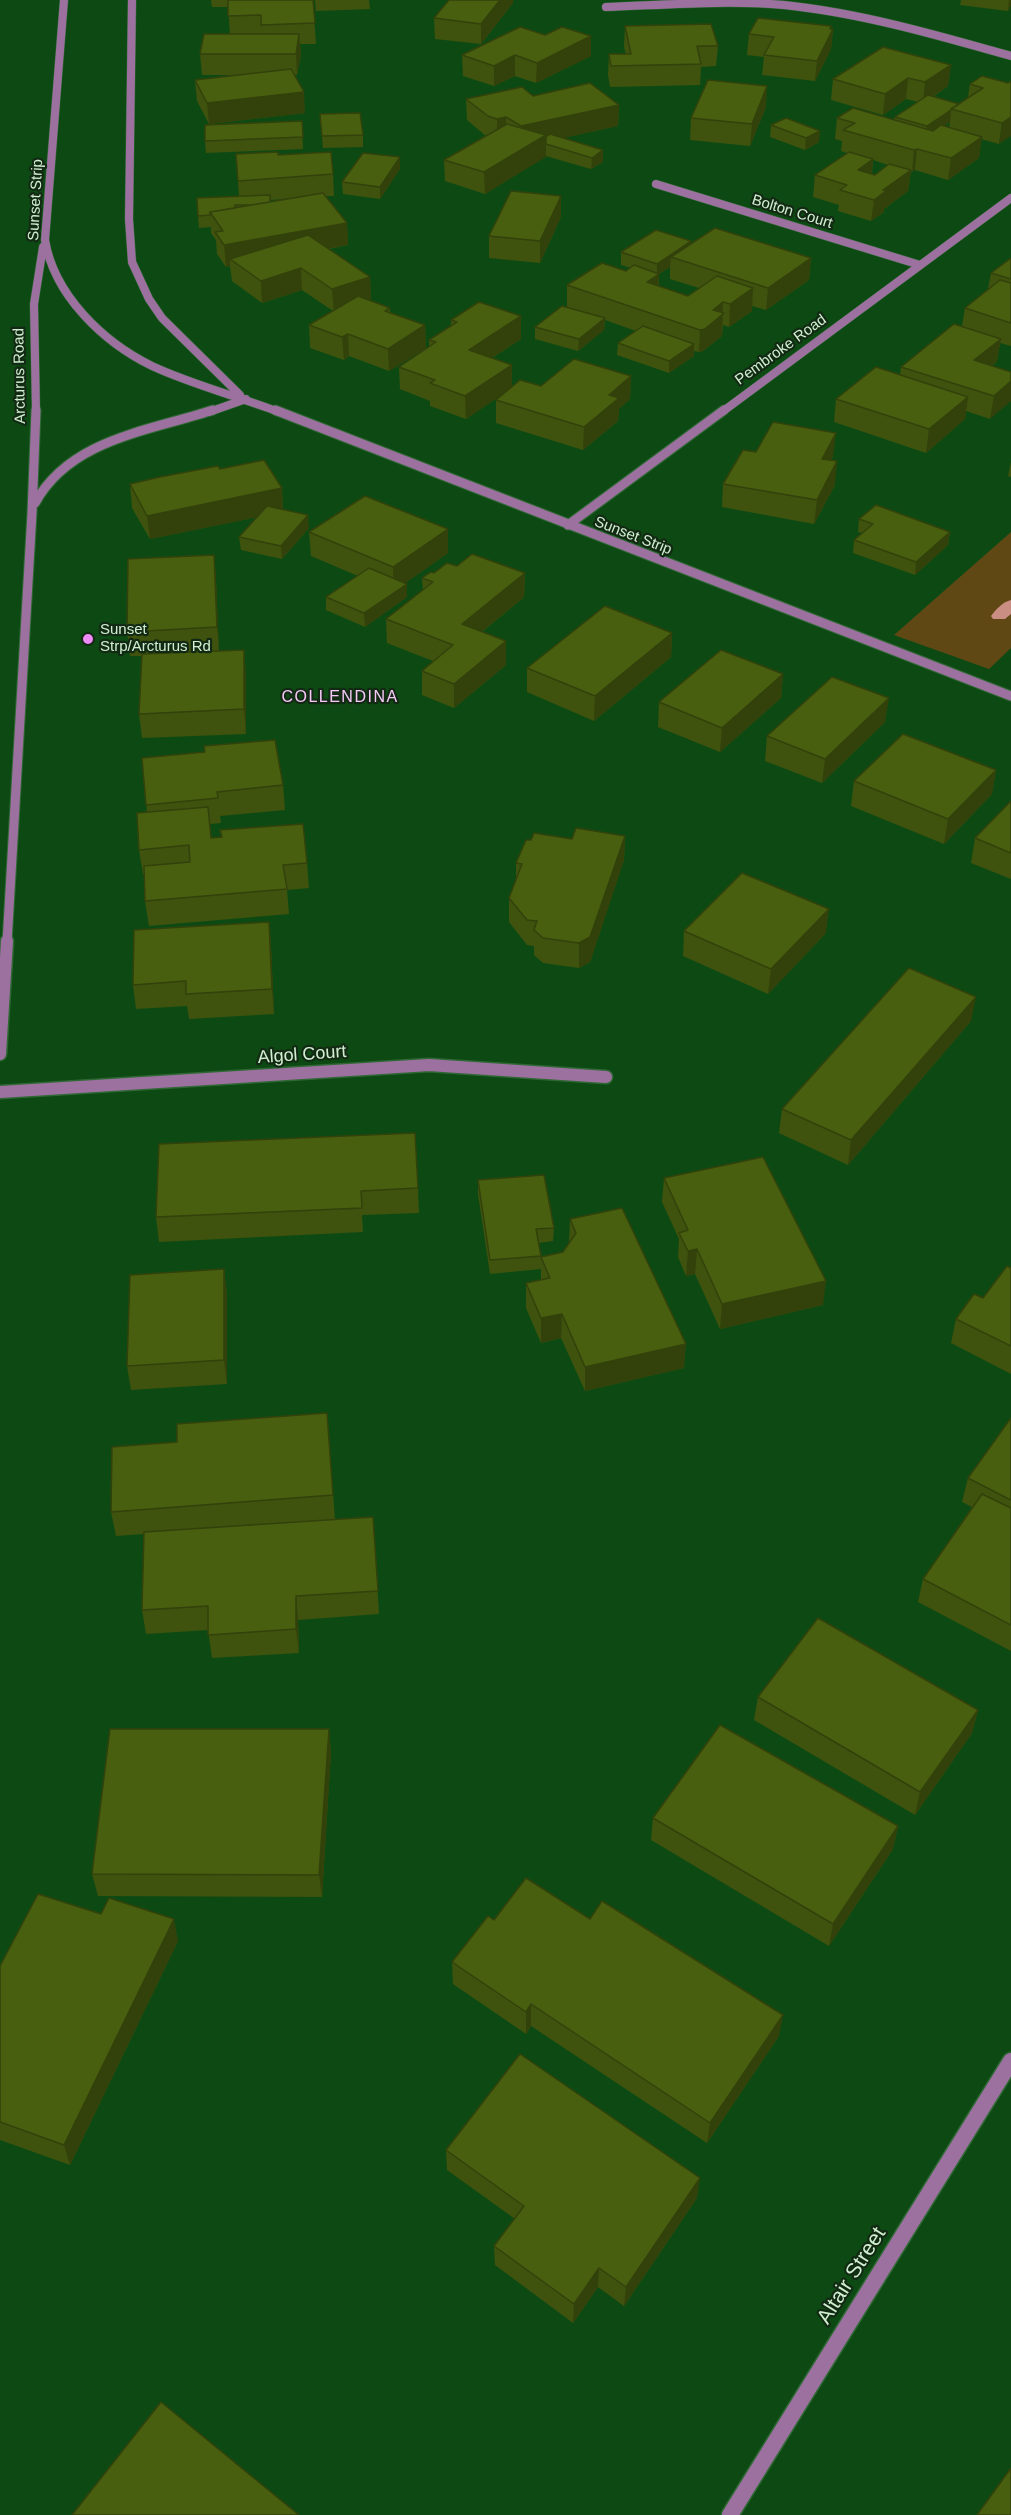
<!DOCTYPE html>
<style>
body{margin:0}
canvas{display:block;background:#0d4a13}
</style>
<canvas width="1011" height="2515"></canvas>
<script>
const ctx = document.querySelector('canvas').getContext('2d');
ctx.lineJoin = 'round';
function fill(path, color) {
  ctx.fillStyle = color;
  ctx.fill(path, 'evenodd');
}
function stroke(path, color, width, dash) {
  ctx.strokeStyle = color;
  ctx.lineWidth = width;
  ctx.lineCap = dash ? 'butt' : 'round';
  ctx.setLineDash(dash || []);
  ctx.stroke(path);
}
function write(font, color, halo, rows, align = 'center') {
  ctx.font = font + ' Arial,sans-serif';
  ctx.lineWidth = 4.5;
  ctx.setLineDash([]);
  ctx.textBaseline = 'middle';
  ctx.strokeStyle = halo;
  ctx.fillStyle = color;
  for (const [text, x, y, turn = 0] of rows) {
    ctx.save();
    ctx.translate(x, y);
    ctx.rotate((+turn || 0) * Math.PI / 180);
    ctx.textAlign = isNaN(turn) ? turn : align;
    if (halo) ctx.strokeText(text, 0, 0);
    ctx.fillText(text, 0, 0);
    ctx.restore();
  }
}
fill(new Path2D(`
 M1011,532V648L989,669L894,635Z`), '#5f4814');
fill(new Path2D(`
 M1011,600V614L1005,619H993L991,616C996,609 1003,602 1011,600Z`), '#cb8e82');
const minorFar2 = new Path2D(`
 M606,7C665,5 725,0 784,5C861,13 937,35 1011,56
 M656,184L920,265`);
const minorFar1 = new Path2D(`
 M0,1092L429,1065L606,1077`);
const minor = new Path2D(`
 M730,2515L1011,2061`);
const tertiaryFar2 = new Path2D(`
 M64,0L45,240C54,295 103,342 152,366C193,385 237,396 279,412
 M132,0L129,219L132,262L149,299L162,318L240,395
 M36,412L34,304L43,247
 M209,412L246,399
 M722,412L1011,198`);
const tertiaryFar1 = new Path2D(`
 M275,410L1011,696
 M35,503C70,439 149,431 213,410
 M568,525L724,410
 M7,943L32,513L36,410`);
const tertiary = new Path2D(`
 M0,1054L7,941`);
stroke(minorFar2, '#306835', 9);
stroke(minorFar1, '#306835', 15);
stroke(minor, '#306835', 19);
stroke(tertiaryFar2, '#306835', 9);
stroke(tertiaryFar1, '#306835', 11);
stroke(tertiary, '#306835', 15);
stroke(minorFar2, '#9c719f', 8);
stroke(minorFar1, '#9c719f', 12);
stroke(minor, '#9c719f', 16);
stroke(tertiaryFar2, '#9c719f', 8);
stroke(tertiaryFar1, '#9c719f', 9);
stroke(tertiary, '#9c719f', 12);
fill(new Path2D(`
 M211,0H313L316,44H300L301,54L297,75H294L305,113L209,124L197,101L195,80L242,75H202L200,54L230,34L228,7H212Z
 M315,0H369L370,9L316,11Z
 M961,0H1011V5L1008,11L960,5Z
 M513,3L481,44L435,39L434,18Z
 M625,26L718,46L716,66L701,67L700,85L610,87L608,75L609,54H626L624,47Z
 M831,26V29H833L831,49L815,81L762,75L764,57L747,55L749,34Z
 M545,35L591,56L536,83L515,76L494,86L463,76L462,55Z
 M951,65L948,86L933,97L959,104L968,97L970,84L1008,83L999,144L981,139L979,158L948,180L915,170L912,172L911,171L908,191L884,209V212L871,221L838,211L839,205L813,197L815,175L847,153L841,151L842,141L835,139L837,118L894,120L895,117L918,102L906,99L883,115L831,100L833,79ZM950,122L949,128L944,126ZM873,160L888,165L875,175L872,174Z
 M533,96L619,105L618,126L562,138L603,150V162L591,169L546,156L485,194L445,181L444,160L486,136L467,120L466,99Z
 M766,107L750,146L690,140L691,118Z
 M320,114L363,135V147L323,148Z
 M302,121L303,149L206,153L205,141Z
 M771,125L819,142L805,150L770,137Z
 M236,154L278,155L333,174L334,196H326L347,223L348,245L329,249L370,277L371,299L369,300L390,308V313L425,325L426,348L389,371L349,356L344,360L310,348L309,325L333,311L302,290L262,303L232,281L230,266L226,267L217,254L216,240L211,233V227L199,228L198,216L239,196ZM286,199L270,202V200Z
 M400,157V169L380,199L343,194L342,182Z
 M561,217L540,263L489,258V236Z
 M690,244L811,258L809,280L766,310L752,306V311L729,327L723,325L722,336L703,351L699,352L694,351V356L669,373L617,355L618,343L636,331L605,320L604,330L578,351L535,339V327L567,307V285L626,271L631,268L621,265V252ZM670,267V279L699,288L688,296L659,286V274Z
 M1011,258V346L1000,343L997,361L992,366L1011,372L990,419L966,411L965,419L926,453L834,422L836,399L900,375L901,367L962,326L965,308L988,289L991,273Z
 M521,316V339L492,358L512,388L541,386L631,376L630,399L619,409L618,421L583,450L496,423V400L510,389L466,419L430,406V401L400,389L399,367L429,347V340L451,326V320Z
 M756,452L833,456L831,460L835,485L814,524L722,507L723,484Z
 M1011,462V477L1008,476Z
 M220,469L282,488L283,509L309,528L282,559L241,550L239,537L257,517L150,539L132,508L130,484Z
 M859,519L950,532L948,545L915,575L853,553L854,540L862,533L858,532Z
 M309,532L448,553L405,583L407,584V597L365,627L326,610V597L358,576L311,556Z
 M214,555L216,579L219,651L246,674V734L142,738L139,714L142,656H130L127,632Z
 M457,566L525,573L524,597L482,632L506,665L454,708L422,695V671L433,661L387,643L386,619L423,590L422,578L434,573Z
 M672,633L671,657L594,721L527,692V668Z
 M783,674L781,698L720,752L658,727L659,702Z
 M885,722L822,783L765,761L767,736Z
 M205,752L283,785L285,810L220,816L221,823L210,824L211,838L307,863L309,888L287,890L289,914L149,926L145,901L144,874H143L139,850L147,812L142,758Z
 M996,770L992,794L944,844L851,806L854,781Z
 M1011,801V879L971,863L975,838Z
 M625,836L624,860L590,962L579,968L543,963L534,955V946L527,945L509,922V898L516,878V863L531,840L572,839Z
 M269,922L271,947L274,1014L189,1019L187,1006L136,1009L133,985Z
 M684,931L826,933L768,994L683,956Z
 M971,1021L848,1165L779,1133L782,1109Z
 M159,1144L418,1188L419,1213L362,1215L363,1232L159,1242L156,1217Z
 M664,1178L823,1305L720,1329L695,1274L686,1276L678,1257L679,1239L662,1202Z
 M478,1180L554,1228L553,1241L539,1243L541,1256V1269L490,1274L478,1194Z
 M570,1219L684,1368L585,1391L561,1338L541,1343L526,1308V1283L541,1280V1257L563,1252L569,1243Z
 M1011,1268V1374L951,1343L956,1319L983,1298Z
 M224,1269L227,1294V1384L131,1390L127,1366Z
 M327,1413L335,1519L373,1517L379,1614L298,1620L299,1653L212,1658L208,1630L146,1634L142,1610L144,1534L116,1536L111,1512Z
 M1011,1418V1651L918,1602L923,1579L972,1507L962,1502L968,1478Z
 M758,1697L978,1710L972,1733L915,1815L754,1720Z
 M329,1729L331,1752L322,1897L98,1896L92,1874Z
 M653,1818L898,1826L893,1849L829,1946L651,1840Z
 M590,1919L779,2036L707,2143L531,2026L526,2034L453,1984L452,1962L494,1920Z
 M178,1941L70,2165L0,2140V1966Z
 M446,2150L697,2198L624,2306L598,2287L573,2323L495,2265L494,2246L515,2219L447,2170Z`), '#3f520e');
fill(new Path2D(`
 M500,0H513V3L481,44V24Z
 M1009,0H1011V5L1008,11Z
 M831,26L830,34L833,29L831,49L815,81L817,61Z
 M299,34L301,54L297,75L296,54Z
 M591,36V56L536,83L537,63Z
 M515,55V76L494,86V66Z
 M951,65L948,86L923,103L925,82Z
 M908,78L906,99L883,115L885,94Z
 M767,86L766,107L750,146L752,124Z
 M304,92L305,113L209,124L207,103Z
 M619,105L618,126L546,142V157L485,194L484,172L521,148V126Z
 M951,110L950,122L926,138L927,126Z
 M506,117V138L497,140V119Z
 M1011,117V136L999,144L1002,123Z
 M820,131L819,142L805,150L806,138Z
 M982,137L979,158L948,180L951,158Z
 M917,149L915,170L912,172L914,150Z
 M603,150V162L591,169L592,158Z
 M400,157V169L380,199V187Z
 M873,159L871,180L858,170Z
 M911,170L908,191L884,209V212L871,221L874,200L883,190Z
 M561,196V217L540,263V241Z
 M347,223L348,245L238,265L230,259V266L226,267L224,245Z
 M691,241L690,253L671,257L670,267L659,274L658,296L647,282L657,275V264Z
 M811,258L809,280L766,310L768,288Z
 M301,268L302,290L262,303L261,281Z
 M370,277L371,299L334,312L332,289Z
 M753,288L752,311L729,327L730,304Z
 M723,302L722,336L703,351L699,352L700,330L713,310Z
 M521,316V339L469,373V350Z
 M605,318L604,330L578,351L579,339Z
 M425,325L426,348L389,371L388,349Z
 M348,334L349,356L344,360L342,337Z
 M1001,339L997,361L971,383L974,360Z
 M694,344V356L669,373V361Z
 M512,365V388L466,419L465,396Z
 M631,376L630,399L619,409L618,421L583,450L584,427L609,395Z
 M1011,381V401L990,419L994,396Z
 M968,397L965,419L926,453L929,429Z
 M836,433L833,456L820,482L822,459Z
 M837,461L835,485L814,524L817,500Z
 M282,488L283,512L150,539L147,516Z
 M308,515L309,528L282,559L281,546Z
 M448,529V553L394,591L393,567Z
 M950,532L948,545L915,575L916,562Z
 M214,555L216,579L219,651L217,627Z
 M525,573L524,597L462,648V624Z
 M407,584V597L365,627L364,613Z
 M672,633L671,657L594,721L595,696Z
 M506,641V665L454,708V684Z
 M244,650L246,674V734L244,709Z
 M783,674L781,698L720,752L722,728Z
 M889,698L885,722L822,783L825,759Z
 M996,770L992,794L944,844L948,819Z
 M625,836L624,860L590,962L579,968V943Z
 M829,909L826,933L768,994L771,969Z
 M269,922L271,947L274,1014L272,989Z
 M976,997L971,1021L848,1165L851,1140Z
 M697,1249L695,1274L686,1276L688,1251Z
 M224,1269L227,1294V1384L224,1360Z
 M826,1281L823,1305L720,1329L722,1304Z
 M562,1314L561,1338L541,1343V1318Z
 M686,1344L684,1368L585,1391V1367Z
 M296,1596L298,1620L299,1653L296,1629Z
 M978,1710L972,1733L915,1815L920,1792Z
 M329,1729L331,1752L322,1897L319,1875Z
 M898,1826L893,1849L829,1946L833,1924Z
 M174,1919L178,1941L70,2165L64,2145Z
 M531,2004V2026L526,2034V2012Z
 M783,2015L779,2036L707,2143L710,2123Z
 M700,2178L697,2198L624,2306L626,2287Z
 M599,2268L598,2287L573,2323L574,2304Z`), '#33420b');
const building = new Path2D(`
 M228,0H313L315,23L261,25V15L228,16Z
 M449,0H500L481,24L434,18Z
 M758,18L831,26L830,29H833L817,61L764,55L774,37L749,34Z
 M711,24L718,46H697L701,64L611,66L609,54H631L625,26Z
 M520,27L545,35L562,27L591,36L537,63L515,55L494,66L462,55Z
 M204,34H299L296,54H200Z
 M883,47L951,65L925,82L908,78L885,94L833,79Z
 M291,69L304,92L207,103L195,80Z
 M982,76L1008,83L1011,81V117L1002,123L951,109L983,88L970,84Z
 M708,80L767,86L752,124L691,118Z
 M590,83L619,105L521,126L506,117L497,119L488,116L466,99L522,87L533,96Z
 M928,95L959,104L951,109V110L927,126L895,117Z
 M853,108L933,131L941,125L982,137L951,158L917,149L914,150L843,130L855,123L837,118Z
 M360,113L363,135L322,136L320,114Z
 M786,118L820,131L806,138L771,125Z
 M302,121L303,137L205,141V125Z
 M507,124L546,135L484,172L444,160Z
 M550,134L603,150L592,158L546,144V137Z
 M278,152V155L331,152L333,174L238,181L236,154Z
 M849,152L873,159L858,170L875,175L889,164L911,170L883,190L886,191L874,200L840,190L847,185L815,175Z
 M363,153L400,157L380,187L342,182Z
 M511,191L561,196L540,241L489,236Z
 M323,193L347,223L224,245L215,232L223,231L210,212Z
 M270,195V202L251,205H235V208L210,212V215L198,216L197,198Z
 M715,228L811,258L768,288L671,257Z
 M656,230L691,241L657,264L621,252Z
 M308,235L370,277L332,289L301,268L261,281L230,259Z
 M1011,258V279L991,273Z
 M602,263L626,271L634,265L659,274L647,282L688,296L717,276L753,288L730,304L723,302L713,310L724,313L705,329L700,330L567,285Z
 M1000,280L1011,283V323L965,308Z
 M358,296L390,308L385,311L425,325L388,349L348,334L342,337L309,325Z
 M479,302L521,316L469,350L512,365L465,396L430,383L435,380L399,367L436,342L429,340L457,322L451,320Z
 M562,306L605,318L579,339L535,327Z
 M954,324L1001,339L974,360L1011,372V381L994,396L901,367Z
 M643,326L694,344L669,361L618,343Z
 M574,359L631,376L609,395L619,398L584,427L496,400L520,380L541,386Z
 M876,367L968,397L929,429L836,399Z
 M773,422L836,433L822,459L837,461L817,500L723,484L743,450L756,452Z
 M264,460L282,488L147,516L130,484L160,477L218,466L220,469Z
 M365,496L448,529L393,567L309,532Z
 M876,505L950,532L916,562L854,540L873,524L859,519Z
 M267,506L308,515L281,546L239,537Z
 M472,554L525,573L462,624L506,641L454,684L422,671L453,645L386,619L433,582L422,578L431,572L434,573L447,563L457,566Z
 M214,555L217,627L127,632L128,559Z
 M369,568L407,584L364,613L326,597Z
 M605,606L672,633L595,696L527,668Z
 M244,650V709L139,714L142,654Z
 M721,650L783,674L722,728L659,702Z
 M832,677L889,698L825,759L767,736Z
 M903,734L996,770L948,819L854,781Z
 M275,740L283,785L217,792L218,798L146,805L142,758L205,752L204,746Z
 M1011,801V853L975,838Z
 M208,807L211,838L222,837L220,830L303,824L307,863L283,865L287,889L145,901L144,866L190,862L189,845L139,850L137,813Z
 M576,828L625,836L590,937L579,943L543,938L534,930L537,921L527,920L509,898L522,864L516,863L526,840H531L534,833L572,839Z
 M742,873L829,909L771,969L684,931Z
 M269,922L272,989L186,994V981L133,985L134,930Z
 M909,968L976,997L851,1140L782,1109Z
 M415,1133L418,1188L361,1191L362,1208L156,1217L159,1144Z
 M763,1157L826,1281L722,1304L697,1249L688,1251L679,1233L688,1230L664,1178Z
 M544,1175L554,1228L536,1229L541,1256L490,1260L478,1180Z
 M622,1208L686,1344L585,1367L562,1314L541,1318L526,1283L550,1278L541,1257L563,1252L576,1233L570,1219Z
 M1007,1266L1011,1268V1346L956,1319L974,1294L983,1298Z
 M224,1269V1360L127,1366L130,1275Z
 M327,1413L333,1495L111,1512L112,1447L177,1442V1424Z
 M1011,1418V1500L968,1478Z
 M982,1494L1011,1508V1625L923,1579Z
 M373,1517L378,1591L296,1596V1629L208,1635V1606L142,1610L144,1532Z
 M818,1618L978,1710L920,1792L758,1697Z
 M720,1725L898,1826L833,1924L653,1818Z
 M110,1729H329L319,1875L92,1874Z
 M526,1878L590,1919L602,1901L783,2015L710,2123L531,2004L526,2012L452,1962L488,1916L494,1920Z
 M38,1894L101,1914L109,1898L174,1919L64,2145L0,2122V1966Z
 M520,2054L700,2178L626,2287L599,2268L574,2304L494,2246L524,2206L446,2150Z
 M161,2402L299,2515H72Z
 M1011,2468V2515H977Z`);
fill(building, '#495f10');
stroke(building, '#33420b', 1.5);
for (const [x, y, r, color] of [
 [88,639,6,"#ef8bf7"]
]) {
  const dot = new Path2D();
  dot.arc(x, y, r, 0, 2 * Math.PI);
  ctx.fillStyle = color;
  ctx.fill(dot);
  stroke(dot, '#122a13', 2);
}
write('15px', '#d1efd0', '#122a13', [
 ["Sunset Strip",36,200,-87],
 ["Bolton Court",792,212,17],
 ["Pembroke Road",781,350,-36],
 ["Arcturus Road",20,376,-91],
 ["Sunset Strip",633,536,21]
]);
write('15px', '#d1efd0', '#122a13', [
 ["Sunset",100,630],
 ["Strp/Arcturus Rd",100,647]
], 'left');
ctx.letterSpacing = '1.5px';
write('16px', '#f6c9f9', '#122a13', [
 ["COLLENDINA",340,698]
]);
ctx.letterSpacing = '0px';
write('18px', '#d1efd0', '#122a13', [
 ["Algol Court",302,1055,-4]
]);
write('21px', '#d1efd0', '#122a13', [
 ["Altair Street",852,2276,-58]
]);
</script>
